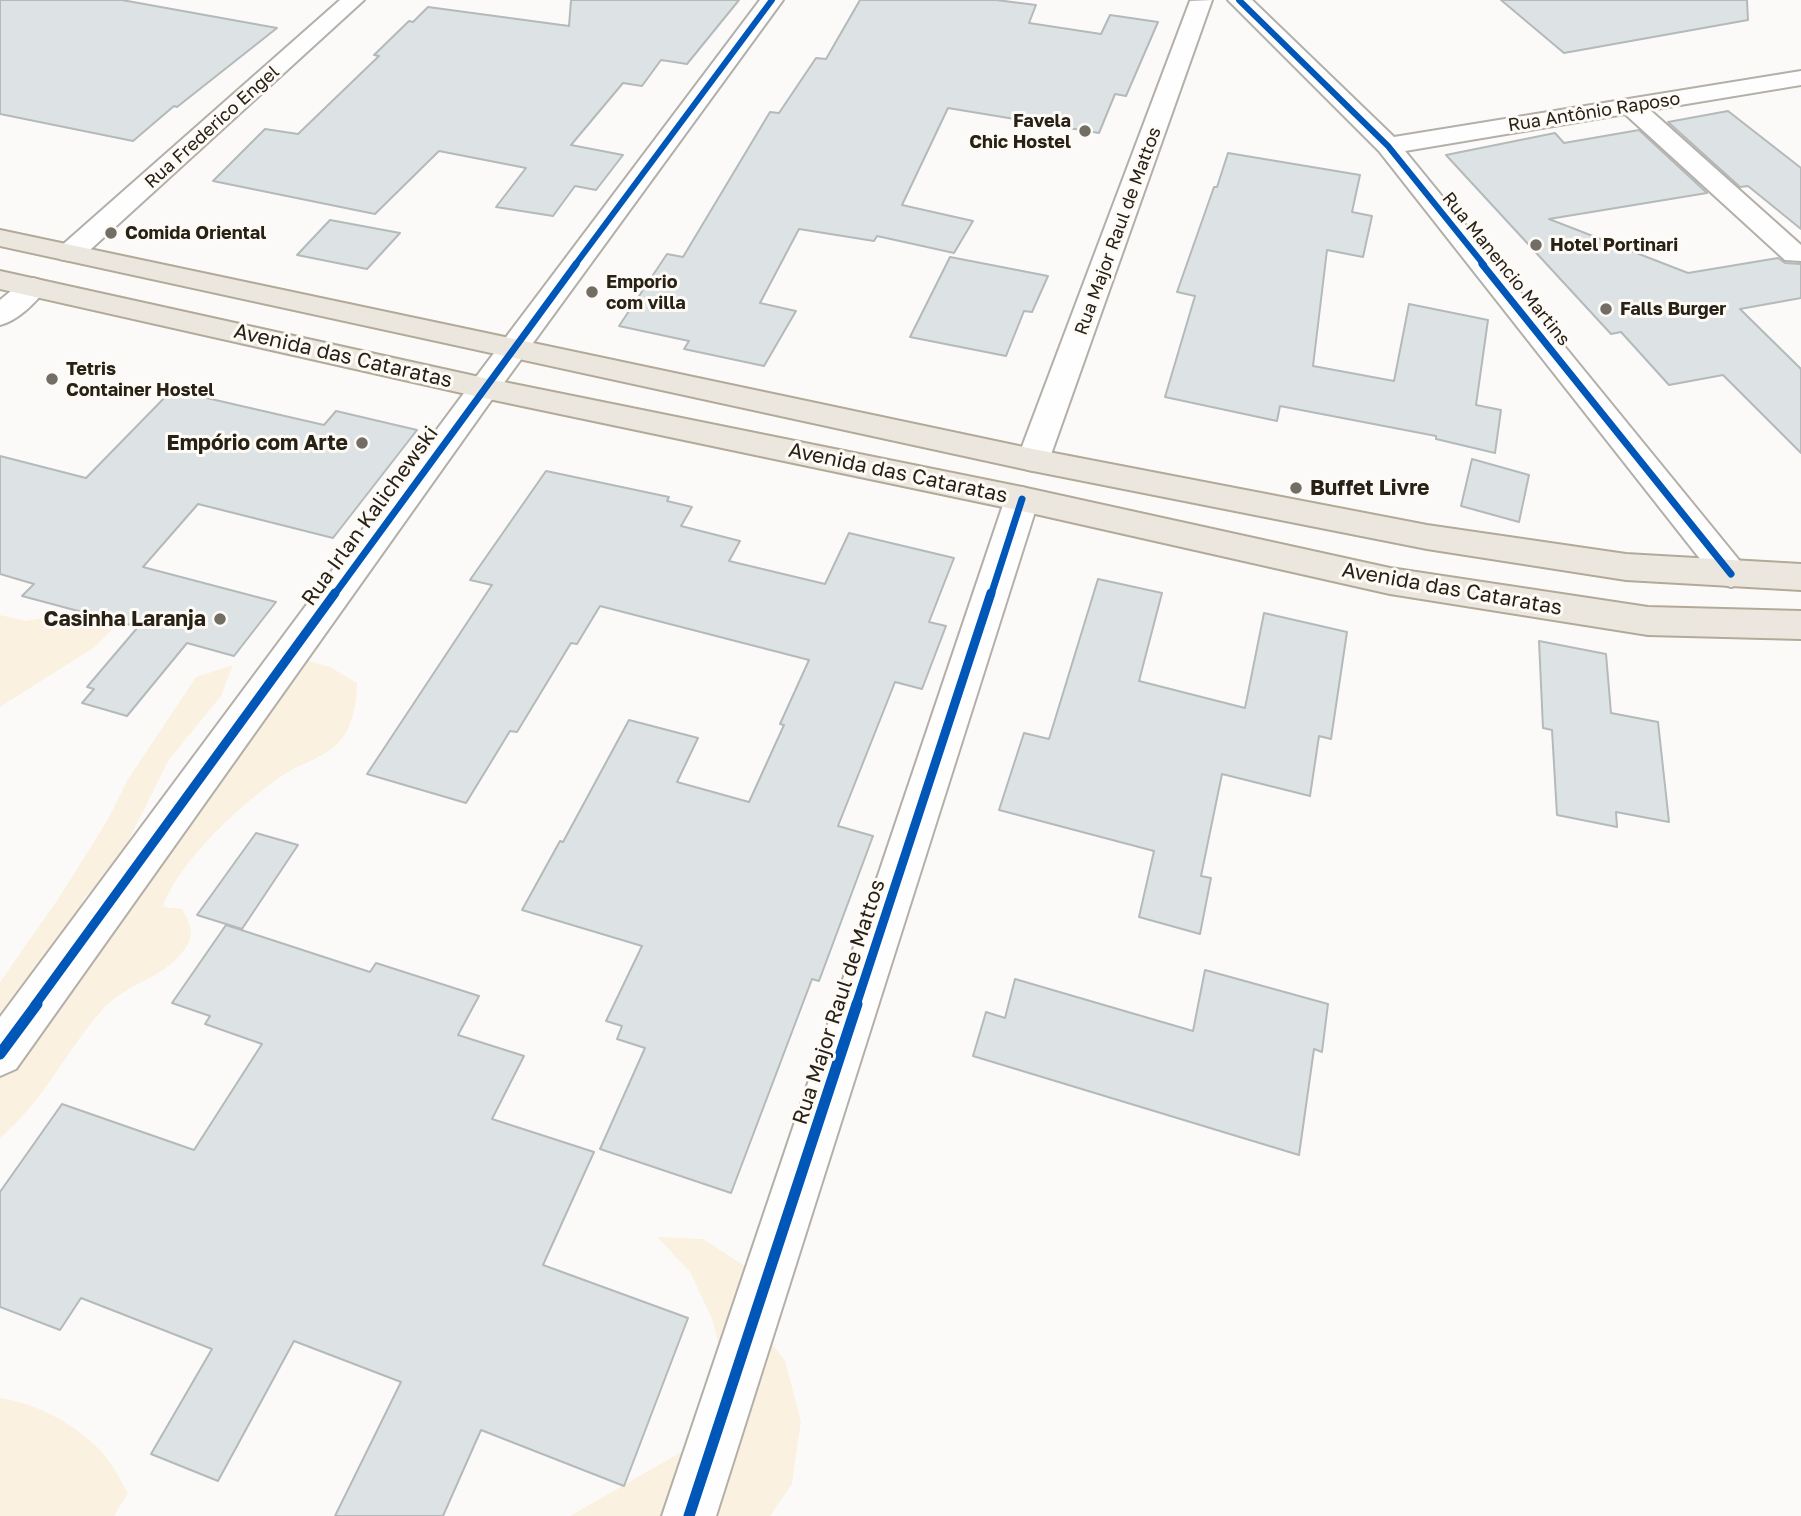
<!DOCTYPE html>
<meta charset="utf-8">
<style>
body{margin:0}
canvas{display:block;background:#fcfaf8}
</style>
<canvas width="1801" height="1516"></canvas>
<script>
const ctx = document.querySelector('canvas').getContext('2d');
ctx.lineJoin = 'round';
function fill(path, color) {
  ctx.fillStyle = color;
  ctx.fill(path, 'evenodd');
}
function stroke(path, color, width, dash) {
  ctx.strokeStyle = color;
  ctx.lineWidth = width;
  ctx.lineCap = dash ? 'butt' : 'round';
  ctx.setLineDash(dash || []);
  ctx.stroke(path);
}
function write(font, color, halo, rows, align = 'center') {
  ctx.font = font + ' "Golos Text",sans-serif';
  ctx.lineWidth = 6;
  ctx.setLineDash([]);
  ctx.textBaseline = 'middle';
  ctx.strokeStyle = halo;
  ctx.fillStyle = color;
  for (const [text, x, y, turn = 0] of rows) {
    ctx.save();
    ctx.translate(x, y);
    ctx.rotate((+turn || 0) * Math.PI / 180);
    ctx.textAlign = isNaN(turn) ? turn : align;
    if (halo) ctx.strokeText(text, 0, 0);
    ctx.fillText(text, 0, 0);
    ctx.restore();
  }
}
fill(new Path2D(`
 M99,607L120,622L95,647L0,707V615L26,621Z
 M299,658L330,667L357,683C356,704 354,725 339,742C327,756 304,763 288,772C247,798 178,861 163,907L182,909C188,920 195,931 188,944C170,977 128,982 104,1008C66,1050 43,1103 0,1138V982L60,896L107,821L128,779L196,677L233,665L221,696L168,761L116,866L84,898L68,939Z
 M657,1237L703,1239L745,1266L756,1322L785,1361L801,1421L792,1484L770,1516H570L709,1436L727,1375L712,1319L690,1272Z
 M0,1398C36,1403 75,1424 101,1451C112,1462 120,1480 128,1493L114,1516H0Z`), '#fbf1e0');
const building = new Path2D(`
 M0,0H122L277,28L177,107L174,106L133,141L0,114Z
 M571,0H739L687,64L661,60L642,86L623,83L571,145L623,155L596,190L575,186L553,216L496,207L526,168L439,151L375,214L213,181L265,129L298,134L379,56L374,55L409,21L413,22L428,7L569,26Z
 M860,0H996L1036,5L1029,23L1101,34L1110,15L1158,22L1126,96L1115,94L1099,133L948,108L902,205L973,221L954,253L877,236L874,241L799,229L760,303L796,311L764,366L684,349L689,341L619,326L667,254L683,257L770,112L779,113L816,58L826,59Z
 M1501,0H1747L1748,20L1564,53Z
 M1728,111L1801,168V229L1748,186L1740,187L1668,122Z
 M1639,130L1707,193L1549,219L1688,273L1778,258L1785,263L1801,264V298L1740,309L1801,369V453L1723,375L1669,385L1621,332L1611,334L1446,155L1555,133L1564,143Z
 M1228,153L1360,175L1352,212L1372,216L1363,257L1327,250L1313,366L1394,381L1409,304L1488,320L1476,405L1501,410L1495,453L1436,439V436L1280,406L1277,421L1165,397L1195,296L1177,292L1214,187H1217Z
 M330,220L400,233L367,269L297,255Z
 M950,257L1048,276L1032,312L1024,311L1006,356L910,337Z
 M172,390L324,425L336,411L417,430L333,538L198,504L143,567L276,602L234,656L187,643L127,716L82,703L94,689L87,687L138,627L22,596L34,584L0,574V456L86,478Z
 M1472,459L1529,475L1519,522L1461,506Z
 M546,471L669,497L667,501L692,507L681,526L740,541L729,561L825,584L849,533L954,558L929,622L946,626L922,689L895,682L838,826L873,836L819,981L812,979L731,1193L600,1149L645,1048L617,1039L622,1026L606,1021L642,946L522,910L560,841L563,842L629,720L698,738L677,782L749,802L784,725L780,724L809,660L600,606L577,644L571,643L517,732L510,731L466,803L367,774L492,585L470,580Z
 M1098,579L1162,593L1139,681L1245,708L1264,613L1347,632L1331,739L1319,736L1310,796L1222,774L1201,876L1211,878L1200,934L1139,917L1154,851L999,810L1024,733L1049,739Z
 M1539,641L1606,654L1611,713L1658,722L1669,822L1616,812L1617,827L1557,815L1552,730L1543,728Z
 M256,833L298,845L242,929L197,915Z
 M226,925L370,972L376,963L479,996L458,1035L524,1056L492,1119L594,1152L543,1265L688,1318L624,1486L481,1430L443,1516H335L401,1382L294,1341L218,1481L151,1454L212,1349L81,1298L60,1330L0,1307V1192L62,1104L194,1150L262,1044L205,1024L210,1016L172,1003Z
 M1205,970L1328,1004L1322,1052L1314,1049L1299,1155L973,1056L986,1012L1005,1018L1015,979L1193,1031Z`);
fill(building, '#dde3e4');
stroke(building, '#b4b9ba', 2);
const minor = new Path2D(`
 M340,0H364L80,259L70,261L60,259L56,253L60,247Z
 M760,0H783L495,395L16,1069L0,1076V1017L473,381Z
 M1212,0L1049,460L1044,468L1033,471L1022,468L1017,460L1190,1Z
 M1228,0H1252L1394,137L1801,71V85L1650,110L1801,245V261L1785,260L1625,114L1405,151L1743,565L1748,574L1743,583L1731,587L1719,583L1379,151Z
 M33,278L43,281L47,287C37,302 17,321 0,325V300L23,281Z
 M1022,487L1034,491L1039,499L716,1516H662L1005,499L1010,491Z`);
const major = new Path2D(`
 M0,230L1033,449L1427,525L1626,554L1801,564V590L1626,580L1427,549L1033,471L0,246Z
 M0,271L484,378L1022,487L1390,568L1648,607L1801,611V639L1648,635L1390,594L1022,511L484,398L0,289Z`);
stroke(minor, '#b3afa9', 4);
stroke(major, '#b2aa98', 4);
fill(minor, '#fffefe');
fill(major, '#ece7de');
stroke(new Path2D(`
 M1239,0L1388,146L1484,265
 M575,265L772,0`), '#0057b8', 6);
stroke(new Path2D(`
 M1482,264L1731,574
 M334,595L576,264
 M991,595L1022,499`), '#0057b8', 7);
stroke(new Path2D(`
 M35,1005L335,593
 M856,1005L991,593`), '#0057b8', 9);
stroke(new Path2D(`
 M0,1054L37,1004
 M689,1516L857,1004`), '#0057b8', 11);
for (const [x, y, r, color] of [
 [1085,131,7,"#726d65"],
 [111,233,7,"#726d65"],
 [1536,245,7,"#726d65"],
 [592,292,7,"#726d65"],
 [1606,309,7,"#726d65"],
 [52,379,7,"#726d65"],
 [362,443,7,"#726d65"],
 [1296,488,7,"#726d65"],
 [220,619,7,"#726d65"]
]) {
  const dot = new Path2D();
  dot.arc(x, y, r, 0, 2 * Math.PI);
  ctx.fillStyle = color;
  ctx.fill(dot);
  stroke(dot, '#fefbf6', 2.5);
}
write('18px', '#272116', '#fefbf6', [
 ["Rua Antônio Raposo",1594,112,-9],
 ["Rua Frederico Engel",212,127,-42],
 ["Rua Major Raul de Mattos",1118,231,-70],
 ["Rua Manencio Martins",1506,269,51]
]);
write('bold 18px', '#272116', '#fefbf6', [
 ["Favela",1071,121,"right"],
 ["Chic Hostel",1071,142,"right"],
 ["Comida Oriental",125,233],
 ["Hotel Portinari",1550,245],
 ["Emporio",606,282],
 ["com villa",606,303],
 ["Falls Burger",1620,309],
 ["Tetris",66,369],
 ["Container Hostel",66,390]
], 'left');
write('21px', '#272116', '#fefbf6', [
 ["Avenida das Cataratas",343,356,13],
 ["Avenida das Cataratas",898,473,12],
 ["Rua Irlan Kalichewski",370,516,-54],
 ["Avenida das Cataratas",1452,589,10],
 ["Rua Major Raul de Mattos",839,1002,-72]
]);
write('bold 21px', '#272116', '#fefbf6', [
 ["Empório com Arte",348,443],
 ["Buffet Livre",1310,488,"left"],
 ["Casinha Laranja",206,619]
], 'right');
</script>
